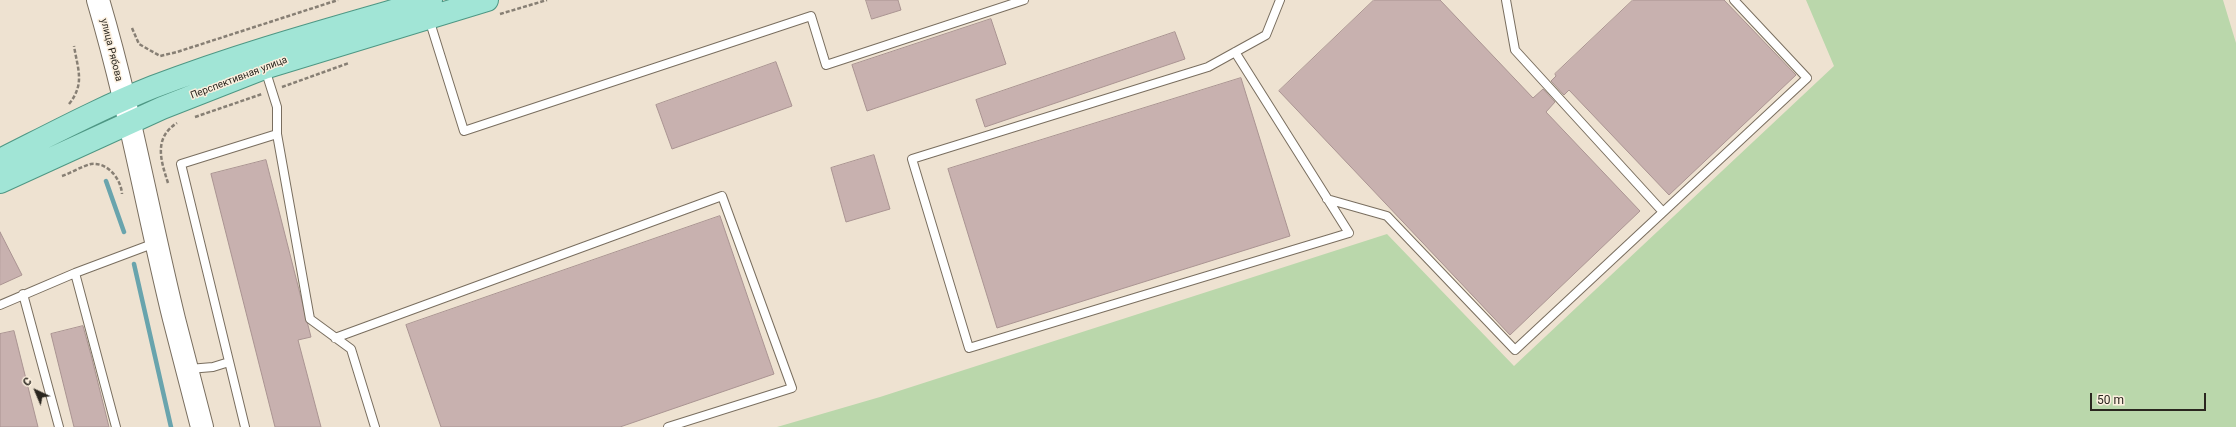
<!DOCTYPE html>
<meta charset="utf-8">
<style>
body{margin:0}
#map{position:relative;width:2236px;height:427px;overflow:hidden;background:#eee2d1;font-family:Roboto,sans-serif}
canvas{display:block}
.north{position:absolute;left:16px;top:371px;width:40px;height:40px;-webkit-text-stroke:3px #fbefde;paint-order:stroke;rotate:316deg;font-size:11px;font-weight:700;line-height:16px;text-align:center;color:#2a261f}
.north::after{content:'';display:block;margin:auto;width:14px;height:18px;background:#2a261f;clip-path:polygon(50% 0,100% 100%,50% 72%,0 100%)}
.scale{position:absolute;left:2090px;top:393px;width:116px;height:18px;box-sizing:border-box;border:2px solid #2a261f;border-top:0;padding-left:5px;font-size:12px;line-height:14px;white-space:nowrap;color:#2a261f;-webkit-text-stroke:3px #fbefde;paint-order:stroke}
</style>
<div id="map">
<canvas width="2236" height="427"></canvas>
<div class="north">С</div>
<div class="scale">50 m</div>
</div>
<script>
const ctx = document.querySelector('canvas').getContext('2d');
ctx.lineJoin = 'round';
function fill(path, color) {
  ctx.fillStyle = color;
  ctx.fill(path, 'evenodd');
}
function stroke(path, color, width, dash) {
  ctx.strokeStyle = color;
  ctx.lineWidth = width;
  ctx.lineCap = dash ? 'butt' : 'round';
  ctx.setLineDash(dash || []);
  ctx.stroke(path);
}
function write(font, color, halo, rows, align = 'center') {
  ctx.font = font + ' Roboto,sans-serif';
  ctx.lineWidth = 3;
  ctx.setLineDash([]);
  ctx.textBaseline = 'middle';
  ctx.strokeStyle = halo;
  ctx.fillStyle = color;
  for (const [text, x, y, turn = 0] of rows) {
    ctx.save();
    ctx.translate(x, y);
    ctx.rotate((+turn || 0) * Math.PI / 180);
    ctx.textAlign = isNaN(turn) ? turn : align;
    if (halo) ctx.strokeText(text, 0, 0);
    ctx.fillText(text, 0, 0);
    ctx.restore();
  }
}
fill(new Path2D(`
 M1806,0H2223L2236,43V427H777L880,397L1387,234L1514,366L1834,66Z`), '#bad7ab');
stroke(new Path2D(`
 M106,181L124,232
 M134,264L171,427`), '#69a4ad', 4.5);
const building = new Path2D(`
 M866,0H898L901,10L872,19Z
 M1374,0H1440L1533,98L1543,89L1555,102L1546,112L1640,211L1510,335L1279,91Z
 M1633,0H1724L1796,75L1669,195L1569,90L1564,95L1551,81L1556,76L1555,74Z
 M991,19L1006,64L867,111L852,65Z
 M1175,32L1185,59L985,127L976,100Z
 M776,62L792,106L672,149L656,105Z
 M1241,78L1290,236L997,328L948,169Z
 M874,155L890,209L846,222L831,168Z
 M266,160L311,337L298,340L321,427H275L211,174Z
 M720,216L774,374L620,427H441L406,325Z
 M0,232L22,275L0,285Z
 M83,326L91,355L109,427H74L51,334Z
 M14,331L38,427H0V334Z`);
fill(building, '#c8b1af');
stroke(building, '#aa9492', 1);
const service = new Path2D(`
 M1506,0L1515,50L1663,212
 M429,19L464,131L811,16L826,65L1024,0
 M1235,52L1349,233L969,348L912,159L1208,67L1266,35L1280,0
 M277,134L310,319L351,349L375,427
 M1327,199L1387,216L1515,350L1807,78L1734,0
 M75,273L116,427
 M23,294L59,427
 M0,305L75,273L155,243
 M335,338L722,196L792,388L668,427
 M189,369L213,367L229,362
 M245,427L181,164L277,134V107L265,69`);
const secondary = new Path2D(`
 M98,0C129,104 148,213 174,319C183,355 193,391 202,427`);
const primary = new Path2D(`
 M0,160C50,135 100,108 153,87C244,52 338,27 431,0
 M0,182L162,108L264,68L487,0`);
stroke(service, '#796e5f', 10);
stroke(secondary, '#796e5f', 24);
stroke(primary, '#4e9784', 24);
stroke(new Path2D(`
 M500,14L547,0
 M132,28L139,44L160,56L177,52L338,0
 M282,87L349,63
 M69,104C85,84 78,70 74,46
 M195,117L262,94
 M62,176C71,173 82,166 91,164C108,162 121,179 122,194
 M168,183C161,161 153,138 177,123`), '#877f74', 2.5, [4, 2]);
stroke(service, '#fff', 8);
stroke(secondary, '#fff', 22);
stroke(primary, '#a1e5d6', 22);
write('10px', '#2a261f', '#fbefde', [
 ["улица Рябова",111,50,76],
 ["Перспективная улица",239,78,-21]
]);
</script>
